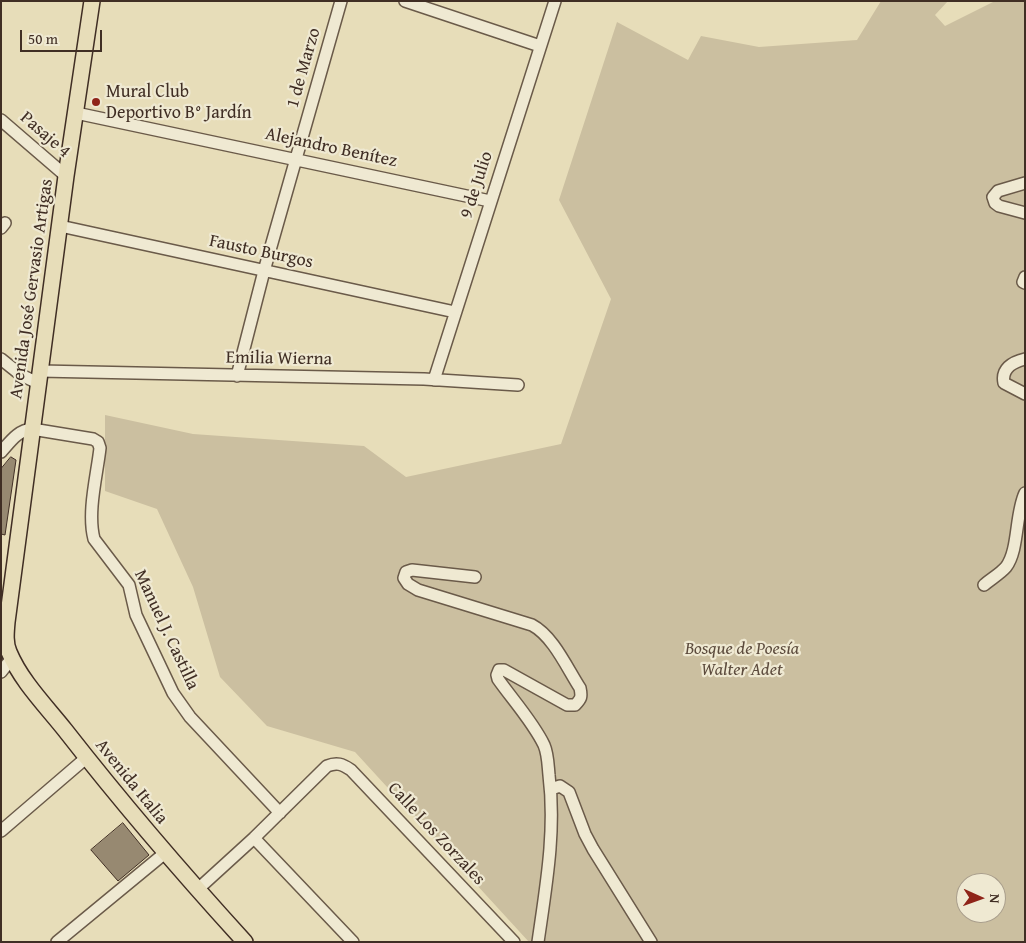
<!DOCTYPE html>
<meta charset="utf-8">
<style>
body{margin:0}
#map{position:relative;width:1026px;height:943px;overflow:hidden;background:#e7ddb9;font-family:"Gentium Book Plus",serif}
canvas{display:block}
.frame{position:absolute;inset:0;border:2px solid #402e24;pointer-events:none}
.north{position:absolute;left:956px;top:873px;width:50px;height:50px;box-sizing:border-box;background:#efe9d2;border:1px solid #a99e8c;border-radius:50%;rotate:92deg;font-size:14px;font-weight:700;line-height:20px;text-align:center;color:#402e24}
.north::after{content:'';display:block;margin:auto;width:18px;height:22px;background:#8f2418;clip-path:polygon(50% 0,100% 100%,50% 72%,0 100%)}
.scale{position:absolute;left:20px;top:30px;width:82px;height:22px;box-sizing:border-box;border:2px solid #402e24;border-top:0;padding-left:6px;font-size:15px;line-height:18px;white-space:nowrap;color:#402e24;-webkit-text-stroke:4px #efe9d2;paint-order:stroke}
</style>
<div id="map">
<canvas width="1026" height="943"></canvas>
<div class="frame"></div>
<div class="north">N</div>
<div class="scale">50 m</div>
</div>
<script>
const ctx = document.querySelector('canvas').getContext('2d');
ctx.lineJoin = 'round';
function fill(path, color) {
  ctx.fillStyle = color;
  ctx.fill(path, 'evenodd');
}
function stroke(path, color, width, dash) {
  ctx.strokeStyle = color;
  ctx.lineWidth = width;
  ctx.lineCap = dash ? 'butt' : 'round';
  ctx.setLineDash(dash || []);
  ctx.stroke(path);
}
function write(font, color, halo, rows, align = 'center') {
  ctx.font = font + ' "Gentium Book Plus",serif';
  ctx.lineWidth = 4.5;
  ctx.setLineDash([]);
  ctx.textBaseline = 'middle';
  ctx.strokeStyle = halo;
  ctx.fillStyle = color;
  for (const [text, x, y, turn = 0] of rows) {
    ctx.save();
    ctx.translate(x, y);
    ctx.rotate((+turn || 0) * Math.PI / 180);
    ctx.textAlign = isNaN(turn) ? turn : align;
    if (halo) ctx.strokeText(text, 0, 0);
    ctx.fillText(text, 0, 0);
    ctx.restore();
  }
}
fill(new Path2D(`
 M881,1H948L935,15L945,26L995,1H1025V942H529L355,752L267,726L220,677L193,587L157,509L105,491V415L193,434L364,446L406,477L561,444L611,299L559,200L617,22L688,60L701,36L759,47L857,40ZM966,883H996V913H966Z`), '#cbbfa0');
const building = new Path2D(`
 M11,457L16,460L5,535L1,534V469Z
 M123,823L149,855L118,881L91,850Z`);
fill(building, '#978971');
stroke(building, '#402e24', 1);
const minor = new Path2D(`
 M405,1L540,46
 M76,113L490,201
 M1,120L66,176
 M1025,183L998,191L993,197L995,203L999,206L1025,213
 M60,226L455,312
 M1,228L5,223
 M1025,277L1023,282L1025,283
 M1,359L21,375L38,383
 M1025,359C1012,362 1001,369 1004,383L1025,394
 M40,371L424,379L518,385
 M237,376L264,271L341,1
 M434,380L555,1
 M1,452C10,442 18,430 32,429L93,439L98,442L100,448C97,475 87,512 94,539L129,585L136,615L173,693L190,717L280,813
 M475,577L412,570L406,572L404,578L408,584L418,590L532,625C553,636 567,668 580,688C582,697 581,699 575,705H567L504,670H499L497,675L498,679C512,699 533,722 544,745C548,754 548,765 549,775C556,831 546,886 538,942
 M984,585C991,579 1001,573 1006,567C1019,550 1015,514 1025,493
 M1,672L12,658
 M551,789L560,786L569,792L585,834L593,849L651,942
 M1,831L86,758
 M254,838L353,942
 M197,890L254,838L327,766C337,762 342,764 351,770L514,942
 M57,942L165,853`);
const major = new Path2D(`
 M92,1L66,176L7,622C6,633 5,643 9,652C21,681 46,706 65,730C122,803 182,873 245,942`);
stroke(minor, '#6a5a49', 14);
stroke(major, '#402e24', 18);
stroke(minor, '#efe9d2', 11);
stroke(major, '#e7ddb9', 15);
for (const [x, y, r, color] of [
 [96,102,5,"#8f2418"]
]) {
  const dot = new Path2D();
  dot.arc(x, y, r, 0, 2 * Math.PI);
  ctx.fillStyle = color;
  ctx.fill(dot);
  stroke(dot, '#efe9d2', 2);
}
write('18px', '#402e24', '#efe9d2', [
 ["1 de Marzo",304,68,-74],
 ["Pasaje 4",45,135,41],
 ["Alejandro Benítez",331,148,12],
 ["9 de Julio",477,185,-72],
 ["Fausto Burgos",261,252,12],
 ["Avenida José Gervasio Artigas",32,289,-82],
 ["Emilia Wierna",279,359,1],
 ["Manuel J. Castilla",166,630,65],
 ["Avenida Italia",131,782,51],
 ["Calle Los Zorzales",436,834,47]
]);
write('18px', '#402e24', '#efe9d2', [
 ["Mural Club",106,92],
 ["Deportivo B° Jardín",106,113]
], 'left');
write('italic 18px', '#5c4b3d', '#efe9d2', [
 ["Bosque de Poesía",742,649],
 ["Walter Adet",742,670]
]);
</script>
